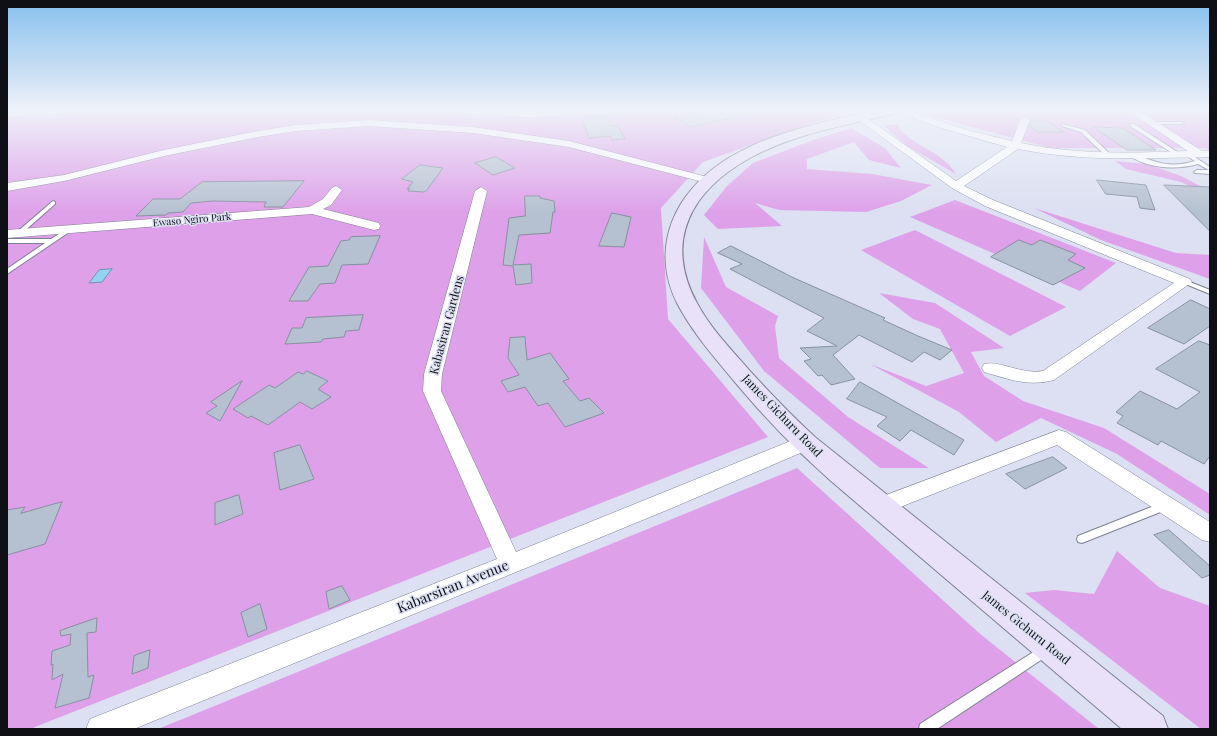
<!DOCTYPE html>
<style>
body{margin:0}
#map{position:relative;width:1217px;height:736px;overflow:hidden;background:#dce0f2;font-family:"Playfair Display",serif}
canvas{display:block}
.frame{position:absolute;inset:0;border:8px solid #0f1016;pointer-events:none}
</style>
<div id="map">
<canvas width="1217" height="736"></canvas>
<div class="frame"></div>
</div>
<script>
const ctx = document.querySelector('canvas').getContext('2d');
ctx.lineJoin = 'round';
function fill(path, color) {
  ctx.fillStyle = color;
  ctx.fill(path, 'evenodd');
}
function stroke(path, color, width, dash) {
  ctx.strokeStyle = color;
  ctx.lineWidth = width;
  ctx.lineCap = dash ? 'butt' : 'round';
  ctx.setLineDash(dash || []);
  ctx.stroke(path);
}
function write(font, color, halo, rows, align = 'center') {
  ctx.font = font + ' "Playfair Display",serif';
  ctx.lineWidth = 3;
  ctx.setLineDash([]);
  ctx.textBaseline = 'middle';
  ctx.strokeStyle = halo;
  ctx.fillStyle = color;
  for (const [text, x, y, turn = 0] of rows) {
    ctx.save();
    ctx.translate(x, y);
    ctx.rotate((+turn || 0) * Math.PI / 180);
    ctx.textAlign = isNaN(turn) ? turn : align;
    if (halo) ctx.strokeText(text, 0, 0);
    ctx.fillText(text, 0, 0);
    ctx.restore();
  }
}
fill(new Path2D(`
 M7,110H862L819,121L703,162L661,208L668,319L768,437L30,729H7Z
 M935,110H1210V150L1204,148H1051L922,114Z
 M897,124C900,128 903,133 907,136C923,149 945,155 956,174L907,146L884,126Z
 M851,128L885,148L901,168L869,160L854,142L807,159V169L872,174L932,185L901,201L866,212L779,210L755,203L782,226L718,229L704,215L727,186L753,163L813,140Z
 M1115,161L1148,164L1181,176L1210,191V196L1181,182L1126,169Z
 M955,200L1116,263L1080,291L910,217Z
 M1034,208L1176,253L1210,255V279L1101,240Z
 M915,230L1066,307L1010,336L861,250Z
 M704,237L726,287L778,316L775,326L779,358L848,417L929,468H880L764,371L701,288Z
 M879,293L935,303L1004,348L971,352L984,376L1023,401L1104,428L1210,494V515L1117,454L1041,418L996,442L959,412L870,364L926,386L964,373L940,329L913,319Z
 M797,468L979,633L1099,729H158Z
 M1117,551L1160,588L1210,606V729H1201L1025,593L1054,590L1094,594Z`), '#dea0e9');
const water = new Path2D(`
 M112,269L102,282L89,283L99,270Z`);
fill(water, '#94d1f2');
stroke(water, '#6c97b0', 1);
const building = new Path2D(`
 M706,110H744V115L692,127L674,118Z
 M608,117L611,126H618L625,139L612,140L610,136L589,138L581,118Z
 M1031,121H1047L1064,132H1038L1029,126Z
 M1094,127L1123,128L1156,150H1127Z
 M496,157L515,168L493,175L475,163Z
 M420,165L443,168L427,190L424,192L408,191L410,188L407,189L413,182L402,179Z
 M1097,180L1146,185L1155,210L1140,208L1137,197L1106,194Z
 M304,181L283,207H264L266,202L213,201L191,203L183,212L168,213L166,215L136,216L153,199H180L202,182Z
 M1164,185L1210,187V231Z
 M525,196H540V198L554,201L555,212H553L550,233L519,235L513,265L531,264L532,283L516,285L513,266L503,265L509,218L525,216Z
 M612,213L631,217L624,247L599,246Z
 M380,236L368,264L342,265L335,283L320,284L308,301H289L309,267L328,266L341,241L349,240L351,237Z
 M1019,240L1032,245L1040,240L1076,254L1068,260L1085,268L1053,285L991,257Z
 M731,246L794,278L885,318L883,320L918,336L952,350L940,360L924,352L912,362L859,335L833,355L855,379L831,385L822,375L818,376L804,361L811,359L800,348L837,346L807,331L824,318L730,269L742,264L718,253Z
 M1191,300L1210,309V326L1184,344L1148,328Z
 M363,315L359,330L346,331L344,337L323,339L321,342L285,344L292,328H302L306,318Z
 M525,337L527,360L550,353L569,379L563,381L580,401L589,398L604,413L565,427L548,403L538,406L525,387L508,392L501,381L519,375L508,358L510,338Z
 M1199,341L1210,345V456L1204,464L1161,441L1158,445L1117,423L1123,416L1116,412L1140,391L1177,409L1200,392L1156,369Z
 M307,371L328,381L318,389L331,397L312,409L300,402L268,425L251,416L248,418L233,409L269,385L275,388L298,372L303,374Z
 M242,381L220,421L206,413L217,406L211,402Z
 M860,382L964,440L954,455L911,430L900,441L877,426L887,417L847,399Z
 M300,445L314,479L280,490L274,453Z
 M1053,457L1067,468L1025,489L1006,474Z
 M239,495L243,514L215,525V503Z
 M62,502L45,544L7,555V510L25,507L21,513Z
 M1169,530L1210,566V575L1202,578L1154,535Z
 M342,586L350,600L329,609L326,592Z
 M260,604L267,629L248,637L241,613Z
 M97,618L96,632L87,633L88,677L94,675L89,698L55,708L63,674L52,680L53,664L51,665L52,651L70,645L71,634L61,636L60,631Z
 M150,650L148,668L132,674L134,656Z`);
fill(building, '#b5c1d0');
stroke(building, '#8691a0', 1);
const lane = new Path2D(`
 M1150,122H1182L1184,123L1182,124H1150Z
 M1062,124L1085,130L1112,156L1107,157L1081,132L1062,126Z
 M1130,124H1134L1182,155L1177,156L1130,126Z
 M1187,152L1210,167V174L1195,173L1194,172L1197,170H1209L1198,164C1177,170 1147,169 1129,155L1132,153C1155,162 1169,169 1195,161L1185,155L1184,154Z
 M53,201L55,202V204L21,234H17V232Z
 M70,227L73,229L72,230L7,274V269L45,243H7V239H51Z
 M1185,280L1210,290V294L1183,283V281Z
 M1164,502L1168,503L1169,506L1168,509L1082,543L1078,542L1077,539L1078,536Z
 M1046,644L1050,646L1052,650L1050,654L937,729H919L920,724Z`);
const street = new Path2D(`
 M76,110L72,113L7,117V111Z
 M450,110H629L625,113L528,117L454,113Z
 M893,110H907L967,130L1012,141L1020,120L1025,117L1030,120L1021,143C1077,155 1132,153 1188,151L1127,110H1138L1202,151H1210V157C1144,158 1083,162 1018,149L964,186L993,200L1190,279L1192,282L1054,380C1029,387 1008,379 984,372L982,368L984,364C1000,360 1022,375 1043,371L1174,283L985,206L952,188L856,118L861,115L864,116L956,181L1007,147L938,127Z
 M369,120L473,127L569,141L711,178L713,180L707,183L569,147L473,133L369,126L296,131L258,137L164,156L64,181L7,191V183L64,175L164,150L258,131L296,125Z
 M336,186L342,190L331,205L323,209L379,223L380,226L379,229L374,230L312,214L7,238V230L309,207L323,199L332,188Z
 M481,187L487,191L442,374L441,391L516,552L798,438L805,436L812,438L815,443L812,448L672,508L134,729H86L90,719L100,715L497,559L423,391L424,374L475,191Z
 M1059,430L1066,432L1210,522V542L1202,540L1057,445L880,515L873,512L869,506L873,500Z`);
const secondary = new Path2D(`
 M875,110H899L897,113C848,125 795,133 750,158C692,190 663,240 697,303C710,328 731,349 749,370C770,393 792,416 815,437L1163,716L1168,729H1122L831,481C796,450 764,417 734,381C714,357 692,332 677,303C652,252 670,202 714,168C759,134 821,123 875,110Z`);
stroke(lane, '#7d8090', 2);
stroke(street, '#7d8090', 1);
stroke(secondary, '#7d8090', 2);
fill(lane, '#fff');
fill(street, '#fff');
fill(secondary, '#e9e1f9');
const sky = ctx.createLinearGradient(0, 0, 0, 213);
sky.addColorStop(0, '#86c0ec');
sky.addColorStop(0.52, '#eff1f9');
sky.addColorStop(1, '#eff1f900');
ctx.fillStyle = sky;
ctx.fillRect(0, 0, 1217, 213);
write('10px', '#0f1016', '#dce0f2', [
 ["Ewaso Ngiro Park",192,220,-5]
]);
write('12px', '#0f1016', '#dce0f2', [
 ["Kabasiran Gardens",447,325,-75],
 ["James Gichuru Road",782,416,46],
 ["James Gichuru Road",1026,628,39]
]);
write('14px', '#0f1016', '#dce0f2', [
 ["Kabarsiran Avenue",453,587,-22]
]);
</script>
